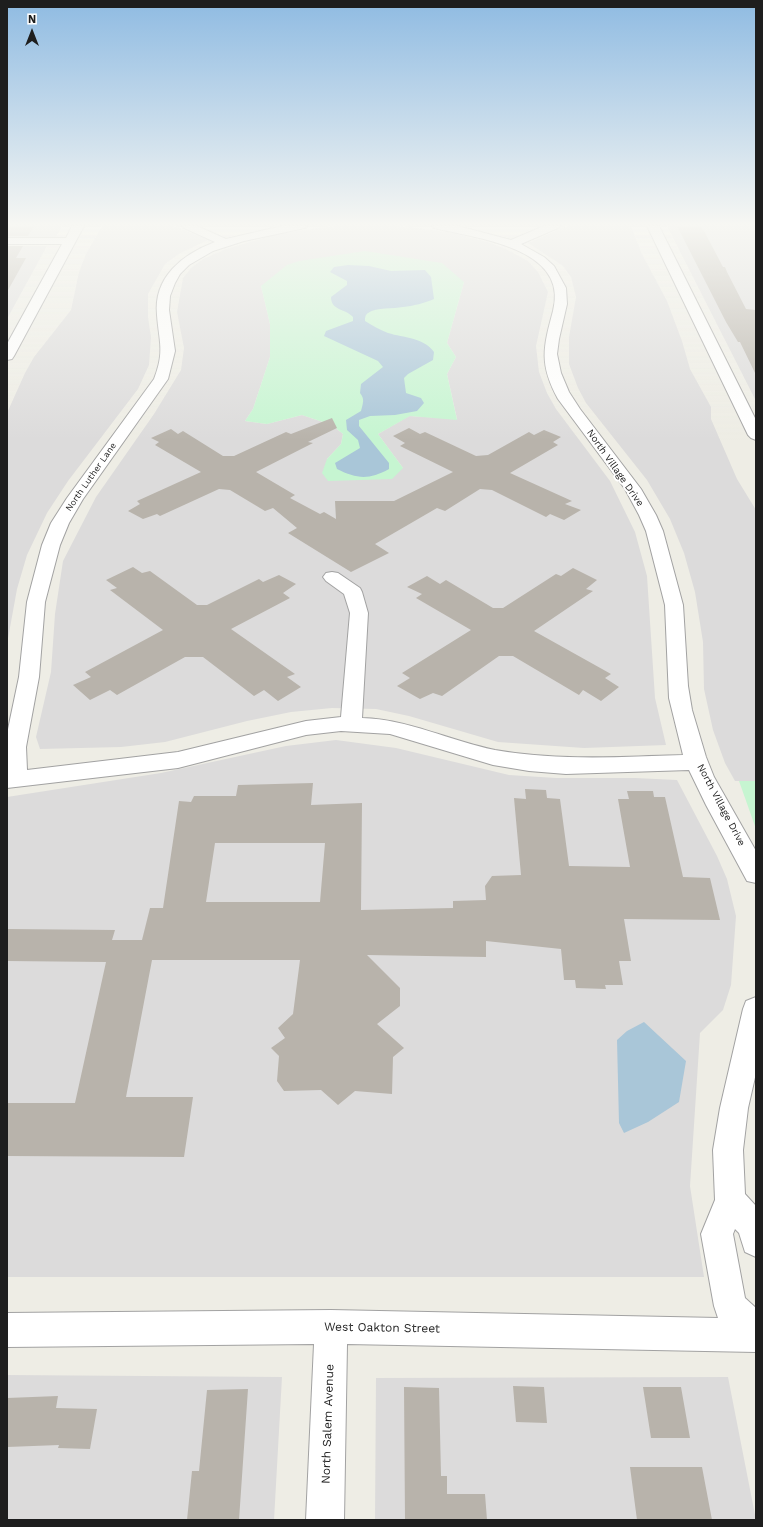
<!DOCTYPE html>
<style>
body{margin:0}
#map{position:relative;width:763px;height:1527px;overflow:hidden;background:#eeede5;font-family:"Work Sans",sans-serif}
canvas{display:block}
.frame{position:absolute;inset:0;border:8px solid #1e1e1e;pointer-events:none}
.north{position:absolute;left:12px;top:12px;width:40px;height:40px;-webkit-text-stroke:3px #fff;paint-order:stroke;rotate:0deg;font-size:11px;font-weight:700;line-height:16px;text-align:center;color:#1e1e1e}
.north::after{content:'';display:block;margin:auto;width:14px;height:18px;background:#1e1e1e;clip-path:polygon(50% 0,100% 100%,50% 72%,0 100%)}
</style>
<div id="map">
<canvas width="763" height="1527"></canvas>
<div class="frame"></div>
<div class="north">N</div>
</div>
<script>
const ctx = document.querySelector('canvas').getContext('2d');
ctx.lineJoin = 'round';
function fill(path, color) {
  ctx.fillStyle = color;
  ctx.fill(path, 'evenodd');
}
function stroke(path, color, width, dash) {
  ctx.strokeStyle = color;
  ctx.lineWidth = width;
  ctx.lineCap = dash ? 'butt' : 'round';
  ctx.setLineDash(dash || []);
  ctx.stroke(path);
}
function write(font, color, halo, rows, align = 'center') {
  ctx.font = font + ' "Work Sans",sans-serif';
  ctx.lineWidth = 4;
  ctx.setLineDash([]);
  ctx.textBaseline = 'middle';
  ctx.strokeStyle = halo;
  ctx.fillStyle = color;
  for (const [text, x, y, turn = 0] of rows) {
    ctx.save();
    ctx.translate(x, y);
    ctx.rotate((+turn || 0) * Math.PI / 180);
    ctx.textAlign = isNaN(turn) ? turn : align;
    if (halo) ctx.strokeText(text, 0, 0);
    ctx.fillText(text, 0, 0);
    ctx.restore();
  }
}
fill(new Path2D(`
 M7,226H62L56,237H7Z
 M102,226H174L208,240L179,254L165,264L148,294V317L151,337L149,365L138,389L68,481L47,513L27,555L17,589L7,644V413L25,373L34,357L71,310L79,272L86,254Z
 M334,226H398L448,232L488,242L506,249L528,261L538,272L548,292L536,346L539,372L547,393L556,409L610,481L635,532L647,576L655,698L666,745L584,748L498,742L409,716L376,709L332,708L291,712L247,721L165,742L121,747L40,749L36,737L51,672L55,614L63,561L96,497L154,414L181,370L184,348L177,312L183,278L191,268L203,259L226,249L277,234ZM464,282L447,343L456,357L447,374L457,419L409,416L378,434L403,468L327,459L341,444L343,434L332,425L302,415L267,424L245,421L253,409L270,357V324L261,286Z
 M567,226H631L642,254L667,301L682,341L690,369L711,407V419L737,479L756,510V781H735L725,763L713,730L704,689L703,642L695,592L684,553L670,519L647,480L586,403L578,388L569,364V337L576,297L571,277L563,266L528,243Z
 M667,226H756V401Z
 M7,246H47L7,319Z
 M336,740L396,748L509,775L556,778H635L677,780L717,856L727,879L736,916L731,985L723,1010L700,1033L690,1186L704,1277H7V797L161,773L286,746Z
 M7,1375L282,1377L274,1520H7Z
 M728,1377L756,1520H375L376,1378Z`), '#dcdbdb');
fill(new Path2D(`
 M365,251L442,263L464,282L447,343L456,357L447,374L457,420L410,416L378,434L403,468L392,479L328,481L322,473L327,459L341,444L343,434L332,425L302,415L267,424L245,421L253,409L270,357V324L261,286L287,265L299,261Z
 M739,781H756V829Z`), '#c6f5d1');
fill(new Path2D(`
 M348,265L369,266L391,271L425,270L431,277L434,299C425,303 413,306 403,307C393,309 377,307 368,313C365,315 365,318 365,321C373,326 380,330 388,333C404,338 423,337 434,352L433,360L408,374L404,378L406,393L421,398L424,403L417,411L395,415L370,416L359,420V426L389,463V469C369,480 357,479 337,469L335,463L360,448L358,440L347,430L346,420L361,411C363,403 365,399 360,393L361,384L383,367L378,361L324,336L326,331L353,321V317C345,308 331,311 331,297L347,285V281L330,272L334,267Z
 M644,1022L686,1061L679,1102L648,1122L624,1133L619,1123L617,1040L627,1031Z`), '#a9c6d8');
fill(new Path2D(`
 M7,226H34L28,236H7Z
 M677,226H700L703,229L723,267H725L727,272L746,309L756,310V375L740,342H738L726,322Z
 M7,246H23L16,258H26L7,292Z
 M332,418L337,428L308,442L313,443L256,472L295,495L290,498L320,514L324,512L336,519L335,501H394L453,472L400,446L405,443L393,436L409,428L420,434L425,432L476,456L488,455L529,432L534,435L544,430L561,437L553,442L558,445L510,473L572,501L565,504L581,510L564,520L550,514L546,517L492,490L480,489L445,511L437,508L375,544L389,553L351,572L288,533L297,528L273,508L265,511L230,490L219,489L160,516L157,514L143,519L128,511L140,504L137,501L201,472L155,445L159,442L151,438L171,429L178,434L183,431L223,456H234L286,432L291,434Z
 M133,567L142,573L150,571L197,605H207L259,579L263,582L279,575L296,584L283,593L290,598L231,629L295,674L287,677L301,687L278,701L264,690L254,696L203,657H185L117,695L110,690L90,700L73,685L91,677L85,672L163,630L110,590L117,588L106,580Z
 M573,568L597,580L586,589L593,591L534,631L611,674L605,678L619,687L601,701L583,690L579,695L513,656H499L442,696L433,693L420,699L397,686L410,678L402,673L471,630L416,598L422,594L407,587L427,576L440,584L446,580L493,608H503L556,574L561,576Z
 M313,783L311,805L362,803L361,910L453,908V901L486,900L485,886L492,876L521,875L514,798L526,799L525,789L546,790L547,798L560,799L569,866L630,867L618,799H629L627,791H653L654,797H665L683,877L710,878L720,920L624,919L631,961H619L623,985H605L606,989L576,988L575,980H564L561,949L486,941V957L367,955L400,988V1006L377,1024L404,1048L393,1057L392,1094L355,1091L338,1105L321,1090L284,1091L277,1081L279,1056L271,1048L285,1038L278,1028L293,1014L300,960H152L126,1097H193L184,1157L7,1156V1103H75L106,962L7,961V929L115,930L112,940H142L150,908H163L179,801L191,802L194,796H236L238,785ZM215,843H325L320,902H206Z
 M513,1386L544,1387L547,1423L516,1422Z
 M404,1387L439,1388L441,1476H447V1494H485L487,1520H405Z
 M643,1387H681L690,1438H651Z
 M248,1389L239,1520H187L192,1471H199L207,1390Z
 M58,1396L56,1408L97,1409L90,1449L58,1448L59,1445L7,1447V1398Z
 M630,1467H702L712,1520H637Z`), '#b8b3ab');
const minor = new Path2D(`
 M72,226H84L14,356L12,359L7,360V344L62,244H7V238H66Z
 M182,226H197L226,239L282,226H307L305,228L244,241L213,251L189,265L180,274L175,283L170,296L169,310L175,351L168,379L83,499L69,523L60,545L45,602L39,677L26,747L27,770L178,752L306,721L341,717L350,613L344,594L326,581L323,577L326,573L332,572L338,573L360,588L362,592L368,613L362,718C408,719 450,741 495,750C558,761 619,757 683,755L669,698L665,605L646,531L639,515L625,489L558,399C539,364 543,348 553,311C570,247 474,238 434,228L432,226H458L511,240L544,226H560L558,228L521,244L544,257L554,266L566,288L567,304L559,339L557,354L561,373L569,392L580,409L641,489L656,515L663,531L683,605L688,686L692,710L706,757L714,777L756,851V883L747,881L706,805L689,770L566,774L529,771L493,765L390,734L341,731L306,735L178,768L7,788V734L19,677L27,602L42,545L51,523L67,498L154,379C165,351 159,342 157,315C153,277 183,254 215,242L184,228Z
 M647,226H659L756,420V440L751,438L748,435Z
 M756,997V1073L748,1108L743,1150L745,1194L756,1206V1257L745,1252L739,1233L735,1229L733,1234L745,1298L756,1308V1352L347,1344L344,1520H306L314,1344L7,1347V1313L331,1310L718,1318L714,1306L701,1234L715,1200L713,1150L720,1108L743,1009L746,1001Z`);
stroke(minor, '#a2a2a2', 2);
fill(minor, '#fff');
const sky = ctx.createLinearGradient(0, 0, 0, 440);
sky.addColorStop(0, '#8fbbe2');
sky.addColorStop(0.51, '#f7f7f3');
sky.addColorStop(1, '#f7f7f300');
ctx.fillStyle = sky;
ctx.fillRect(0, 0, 763, 440);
write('9px', '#1e1e1e', '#fff', [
 ["North Luther Lane",91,477,-55]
]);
write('10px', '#1e1e1e', '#fff', [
 ["North Village Drive",615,468,55],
 ["North Village Drive",721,805,62]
]);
write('12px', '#1e1e1e', '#fff', [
 ["West Oakton Street",382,1328,1],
 ["North Salem Avenue",328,1424,-88]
]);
</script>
